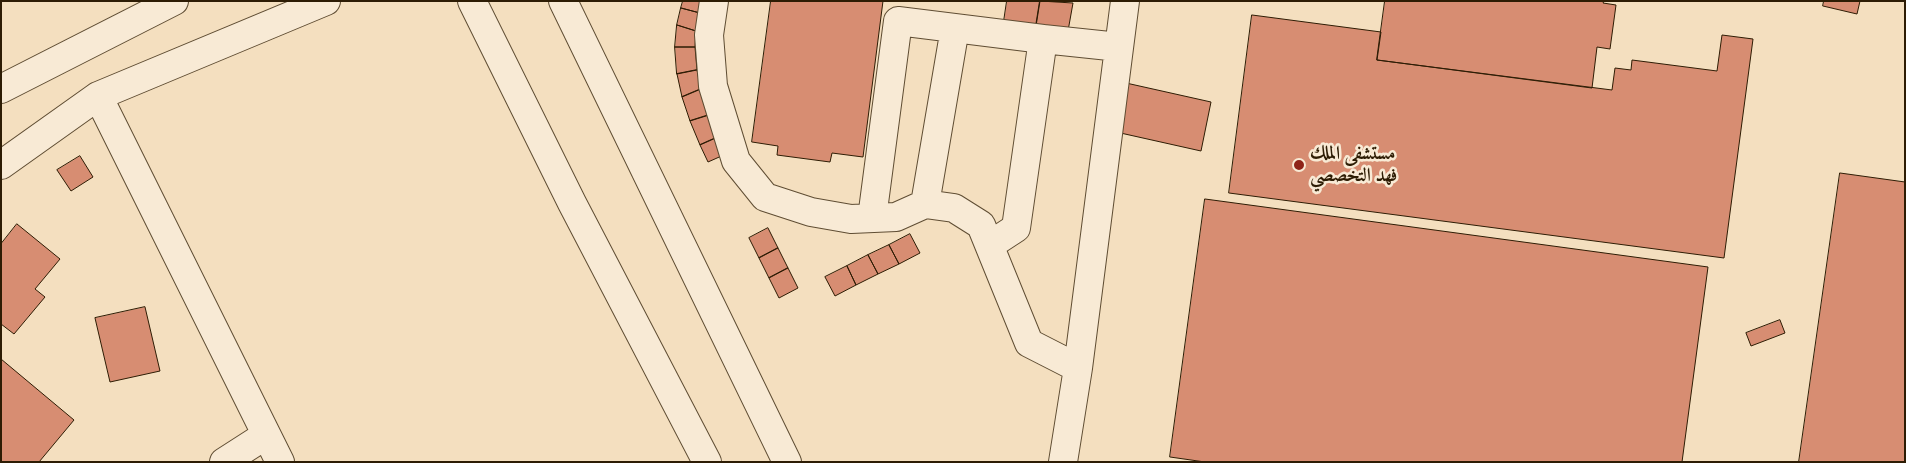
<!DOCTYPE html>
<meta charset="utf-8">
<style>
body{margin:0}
#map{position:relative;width:1906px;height:463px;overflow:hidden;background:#f4dfbf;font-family:"EB Garamond",serif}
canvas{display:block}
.frame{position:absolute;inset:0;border:2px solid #2d1c04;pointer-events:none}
</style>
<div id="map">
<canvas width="1906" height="463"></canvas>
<div class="frame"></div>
</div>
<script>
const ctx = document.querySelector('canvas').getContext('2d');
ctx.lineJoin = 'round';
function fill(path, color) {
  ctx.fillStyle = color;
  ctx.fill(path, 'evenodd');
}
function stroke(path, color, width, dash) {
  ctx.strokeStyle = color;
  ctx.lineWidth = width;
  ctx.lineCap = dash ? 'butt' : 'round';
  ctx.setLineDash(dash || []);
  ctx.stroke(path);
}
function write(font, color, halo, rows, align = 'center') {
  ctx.font = font + ' "EB Garamond",Amiri,serif';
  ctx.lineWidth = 5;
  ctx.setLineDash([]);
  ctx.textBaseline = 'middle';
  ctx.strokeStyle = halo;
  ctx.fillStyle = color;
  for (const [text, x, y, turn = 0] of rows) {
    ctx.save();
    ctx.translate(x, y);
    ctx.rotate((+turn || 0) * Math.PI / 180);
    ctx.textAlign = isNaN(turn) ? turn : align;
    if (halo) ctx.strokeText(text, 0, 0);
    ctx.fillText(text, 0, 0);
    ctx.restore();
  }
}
const building = new Path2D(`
 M683,1H703L700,13L681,8Z
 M771,1H883L863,157L832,153L830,162L777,155L778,146L752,142Z
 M1007,1H1040L1036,26L1004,21Z
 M1040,1L1073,3L1068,31L1036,26Z
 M1385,1H1604L1603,3L1616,5L1610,49L1597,47L1592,88L1377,60Z
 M1824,1H1860L1857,14L1823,6Z
 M681,8L700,13L696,31L677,25Z
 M1252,15L1381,32L1377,60L1612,90L1615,68L1631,70L1632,60L1717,71L1722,35L1753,39L1724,258L1229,193Z
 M677,25L696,31L695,47H675Z
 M675,47H695L697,70L677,74Z
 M697,70L701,89L682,97L677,74Z
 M1126,83L1211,102L1201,151L1116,132Z
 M701,89L709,115L690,121L682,97Z
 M709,115L718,137L700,145L690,121Z
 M718,137L726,154L708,162L700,145Z
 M80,156L93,177L71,191L57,170Z
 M1840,173L1905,182V462H1799Z
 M1205,199L1708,267L1682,462H1205L1170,457Z
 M17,224L60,259L35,289L45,297L14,334L1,324V244Z
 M768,228L778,248L759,258L749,238Z
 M910,234L920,253L899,264L889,245Z
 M889,245L899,264L878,274L868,255Z
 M778,248L788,268L769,278L759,258Z
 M868,255L878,274L856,285L847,266Z
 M847,266L856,285L835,296L825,277Z
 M788,268L798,288L779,298L769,278Z
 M145,307L160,371L110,382L95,318Z
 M1780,320L1785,333L1751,346L1746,333Z
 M1,359L74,420L39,462H1Z`);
fill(building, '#d78d72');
stroke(building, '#2d1c04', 1);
const minor = new Path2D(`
 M472,1L572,203L707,462
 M563,1L787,462
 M714,1L709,35L713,86L736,161L765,197L811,212L851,219L896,217L925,204L954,208L981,225L1029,343L1078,368
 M1,89L174,1
 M98,96L280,462
 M1,165L98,96L326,1
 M925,204L955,28
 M872,218L898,21L1043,39
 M990,245L1016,228L1043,39L1119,47
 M224,462L266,435
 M1063,462L1078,368L1125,1`);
stroke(minor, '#5f4d33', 30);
stroke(minor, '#f8ead5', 28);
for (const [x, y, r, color] of [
 [1299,165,6,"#8f2418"]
]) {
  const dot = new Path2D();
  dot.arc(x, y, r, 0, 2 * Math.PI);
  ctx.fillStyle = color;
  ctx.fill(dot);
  stroke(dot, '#f8ead5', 2);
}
write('bold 19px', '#2d1c04', '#f8ead5', [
 ["مستشفى الملك",1310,154],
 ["فهد التخصصي",1310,176]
], 'left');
</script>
